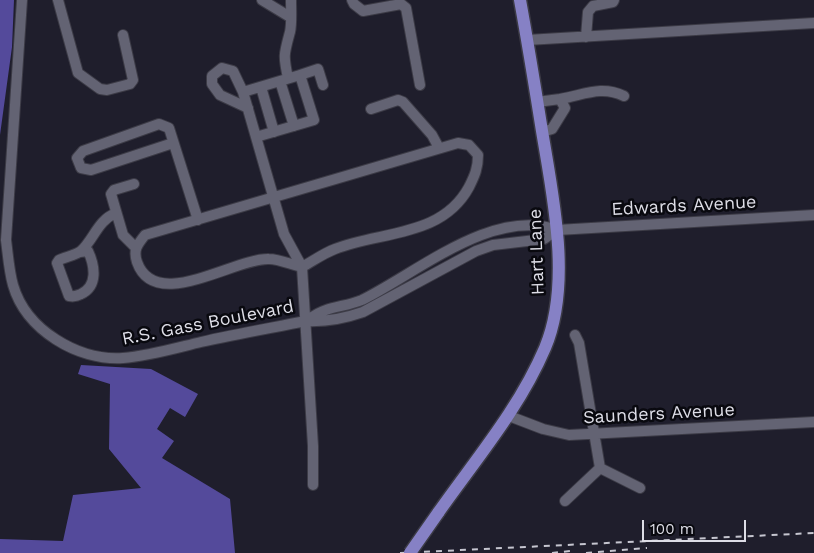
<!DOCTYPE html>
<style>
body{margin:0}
#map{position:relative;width:814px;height:553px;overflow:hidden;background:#1f1e2c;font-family:"Work Sans",sans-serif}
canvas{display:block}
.scale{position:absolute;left:642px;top:520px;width:104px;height:22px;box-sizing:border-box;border:2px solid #dddde6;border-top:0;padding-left:6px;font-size:15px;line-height:18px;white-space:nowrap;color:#dddde6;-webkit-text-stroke:4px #09090f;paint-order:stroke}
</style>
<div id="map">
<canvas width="814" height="553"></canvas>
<div class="scale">100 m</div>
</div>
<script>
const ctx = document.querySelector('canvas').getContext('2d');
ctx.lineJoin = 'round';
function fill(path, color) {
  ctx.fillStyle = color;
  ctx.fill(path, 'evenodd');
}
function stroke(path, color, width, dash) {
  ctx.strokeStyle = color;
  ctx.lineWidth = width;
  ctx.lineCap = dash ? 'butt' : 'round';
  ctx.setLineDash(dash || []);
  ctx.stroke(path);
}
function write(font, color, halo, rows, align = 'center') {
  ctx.font = font + ' "Work Sans",sans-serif';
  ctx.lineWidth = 5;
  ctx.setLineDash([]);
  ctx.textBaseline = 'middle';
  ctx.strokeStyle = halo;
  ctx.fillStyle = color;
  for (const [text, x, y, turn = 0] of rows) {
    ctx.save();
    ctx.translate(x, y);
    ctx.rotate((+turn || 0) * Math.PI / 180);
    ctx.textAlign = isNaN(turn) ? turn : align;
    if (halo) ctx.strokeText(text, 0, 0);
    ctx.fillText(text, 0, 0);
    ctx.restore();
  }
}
fill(new Path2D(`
 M0,0H14L12,47L0,135Z
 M81,365L151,369L198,394L185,417L170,408L157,429L174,441L162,458L230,499L235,553H0V539L63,541L73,495L141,488L109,449L110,384L78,374Z`), '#544a9b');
const minor = new Path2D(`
 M22,0L6,240C8,255 9,271 13,285C26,330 78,361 123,358C149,356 176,348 201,342C236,334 271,328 306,321C326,322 343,319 363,312L476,251L493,245L544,239L557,230
 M58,0L78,73L100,89L107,90L130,84L133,80L123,35
 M262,0L290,17
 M352,0L354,4L363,11L401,4L406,8L420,85
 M586,37L588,12L593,6L613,2L614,0
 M527,40L814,23
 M300,75L314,120L256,137L243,92Z
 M300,75L318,69L323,85
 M290,78H288C283,55 284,54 290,32C292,23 291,10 291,0
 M280,81L294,126
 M261,87L274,132
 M243,92L233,71L222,68L212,76V84L220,95L248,108
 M560,99C584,95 601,85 624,96
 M537,102L560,99L565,108L552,129L542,132
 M371,109L398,100L403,102L432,135L439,148
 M256,137L284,234L302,267L313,446V485
 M173,143L91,170L81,168L77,158L83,151L159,124L169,128L198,220
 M458,143L469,145L478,155C478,168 475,175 469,187C442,237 382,231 335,249C324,253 313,261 302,267C292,265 279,259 269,259C234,258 155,313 137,262C133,250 137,245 145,235Z
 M134,184L114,190L111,194L123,235L136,248
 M80,252L88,251C95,266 98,286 81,294C76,296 74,297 69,296L57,263L59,260C65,257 76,255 81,251C94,239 98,220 116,213
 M306,321C312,317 319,312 326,310C338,306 350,305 362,300C417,273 493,207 557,230L814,215
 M575,335L579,343L600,468
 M509,416L543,429L569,435L814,422
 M600,468L640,488
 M565,501L600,468`);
const major = new Path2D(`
 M438,513C476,459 519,409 545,348C572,284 553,197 542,131C535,87 528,44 520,0`);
stroke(minor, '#3c3b46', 12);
stroke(major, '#3c3b46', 15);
stroke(minor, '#636373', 10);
stroke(major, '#8681c5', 12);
stroke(new Path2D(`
 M400,553L814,533
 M552,553L570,551
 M586,553L647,548`), '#c6c6d0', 2, [6, 6]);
const majorBridge = new Path2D(`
 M410,553L438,513`);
stroke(majorBridge, '#3c3b46', 15, []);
stroke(majorBridge, '#8681c5', 12);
write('18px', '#dddde6', '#09090f', [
 ["Edwards Avenue",684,206,-3],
 ["Hart Lane",537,252,-92],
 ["R.S. Gass Boulevard",208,323,-11],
 ["Saunders Avenue",659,414,-3]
]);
</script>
